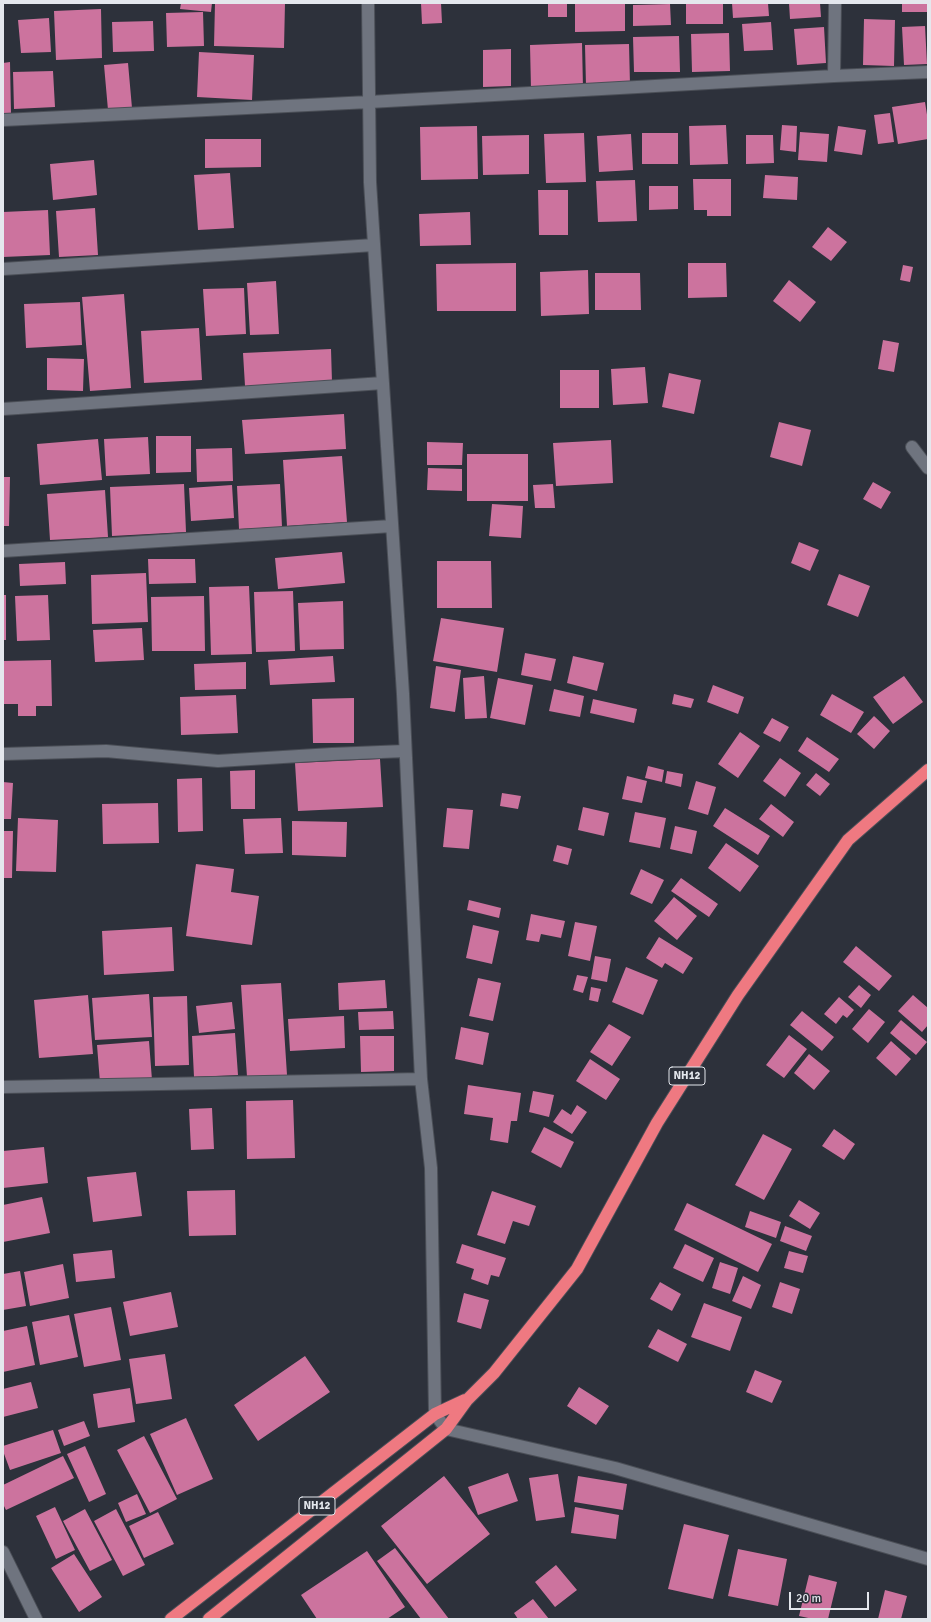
<!DOCTYPE html>
<style>
body{margin:0}
#map{position:relative;width:931px;height:1622px;overflow:hidden;background:#2d313b;font-family:Signika,sans-serif}
canvas{display:block}
.frame{position:absolute;inset:0;border:4px solid #e4e7ed;pointer-events:none}
.scale{position:absolute;left:789px;top:1592px;width:80px;height:18px;box-sizing:border-box;border:2px solid #e4e7ed;border-top:0;padding-left:5px;font-size:12px;line-height:14px;white-space:nowrap;color:#e4e7ed;-webkit-text-stroke:3px #2d313b;paint-order:stroke}
</style>
<div id="map">
<canvas width="931" height="1622"></canvas>
<div class="frame"></div>
<div class="scale">20 m</div>
</div>
<script>
const ctx = document.querySelector('canvas').getContext('2d');
ctx.lineJoin = 'round';
function fill(path, color) {
  ctx.fillStyle = color;
  ctx.fill(path, 'evenodd');
}
function stroke(path, color, width, dash) {
  ctx.strokeStyle = color;
  ctx.lineWidth = width;
  ctx.lineCap = dash ? 'butt' : 'round';
  ctx.setLineDash(dash || []);
  ctx.stroke(path);
}
function write(font, color, halo, rows, align = 'center') {
  ctx.font = font + ' Signika,sans-serif';
  ctx.lineWidth = 4;
  ctx.setLineDash([]);
  ctx.textBaseline = 'middle';
  ctx.strokeStyle = halo;
  ctx.fillStyle = color;
  for (const [text, x, y, turn = 0] of rows) {
    ctx.save();
    ctx.translate(x, y);
    ctx.rotate((+turn || 0) * Math.PI / 180);
    ctx.textAlign = isNaN(turn) ? turn : align;
    if (halo) ctx.strokeText(text, 0, 0);
    ctx.fillText(text, 0, 0);
    ctx.restore();
  }
}
fill(new Path2D(`
 M181,3H212L211,12L180,9Z
 M215,3H285L284,48L214,46Z
 M421,3H441L442,23L422,24Z
 M548,3H567V17H548Z
 M575,3H625V31L575,32Z
 M686,3H723V24H686Z
 M732,3H768L769,16L733,18Z
 M789,3H820L821,17L790,19Z
 M902,3H928V12H902Z
 M670,4L671,25L633,26V5Z
 M101,9L102,58L56,60L54,11Z
 M203,12L204,46L167,47L166,13Z
 M49,18L51,52L21,53L18,20Z
 M864,19L895,20L894,66L863,65Z
 M153,21L154,51L113,52L112,22Z
 M771,22L773,50L744,51L742,24Z
 M925,26L927,64L904,65L902,27Z
 M824,27L826,63L797,65L794,29Z
 M729,33L730,71L692,72L691,34Z
 M679,36L680,72H634L633,37Z
 M582,43L583,88L531,89L530,45Z
 M629,44L630,85L586,86L585,45Z
 M511,49V86L483,87V50Z
 M199,52L254,55L252,100L197,97Z
 M10,62L11,114H3V63Z
 M128,63L132,108L108,110L104,65Z
 M53,71L55,107L14,109L13,72Z
 M925,102L928,121V139L898,144L892,107Z
 M890,113L894,142L878,144L874,115Z
 M726,125L728,164L690,165L689,126Z
 M782,125L797,126L796,152L780,150Z
 M477,126L478,179L421,180L420,127Z
 M838,126L866,130L862,155L834,151Z
 M800,132L829,134L827,162L798,160Z
 M584,133L586,182L546,183L544,134Z
 M642,133H678V164H642Z
 M631,134L633,170L599,172L597,136Z
 M529,135V174L483,175L482,136Z
 M746,135H773L774,163L746,164Z
 M205,139H261V167L205,168Z
 M94,160L97,195L53,200L50,164Z
 M230,173L234,228L198,230L194,175Z
 M765,175L798,177L797,200L763,198Z
 M693,179H731V216H707V210H694Z
 M635,180L637,221L598,222L596,181Z
 M649,186H678V209L649,210Z
 M538,190H568V235H539Z
 M95,208L98,255L59,257L56,211Z
 M48,210L50,255L3,257V212Z
 M470,212L471,245L420,246L419,214Z
 M828,227L847,242L831,261L812,247Z
 M516,263V311H437L436,264Z
 M688,263H726L727,297L688,298Z
 M903,265L913,267L910,282L900,280Z
 M588,270L589,314L541,316L540,272Z
 M595,273H640L641,310H595Z
 M789,280L816,302L800,322L773,301Z
 M276,281L279,334L250,335L247,283Z
 M244,288L246,334L206,336L203,289Z
 M124,294L131,388L90,391L82,297Z
 M80,302L82,345L26,348L24,304Z
 M199,328L202,380L144,383L141,331Z
 M883,340L899,343L894,372L878,369Z
 M331,349L332,382L245,386L243,353Z
 M47,358L84,359L83,391L47,390Z
 M645,367L648,403L613,405L611,369Z
 M560,370H599V408H560Z
 M669,373L701,380L694,414L662,407Z
 M344,414L346,449L245,454L242,420Z
 M779,422L811,430L802,466L770,457Z
 M156,436H191V472L156,473Z
 M148,437L150,474L106,476L104,439Z
 M98,439L102,480L40,485L37,444Z
 M611,440L613,483L556,486L553,443Z
 M427,442L463,443L462,465H427Z
 M232,448L233,481L197,482L196,449Z
 M467,454H528V501H467Z
 M342,456L347,522L287,526L283,460Z
 M428,468L462,469V491L427,490Z
 M3,477H10L9,526H3Z
 M873,482L891,492L881,509L863,499Z
 M184,484L186,532L112,536L110,487Z
 M280,484L282,527L239,529L237,486Z
 M553,484L555,508H535L533,485Z
 M232,485L234,518L191,521L189,488Z
 M105,490L108,537L50,540L47,494Z
 M492,504L523,506L521,538L489,536Z
 M799,542L819,550L810,571L791,563Z
 M342,552L345,583L278,589L275,558Z
 M148,559H195L196,583L149,584Z
 M437,561H491L492,608H437Z
 M65,562L66,584L20,586L19,564Z
 M146,573L148,622L92,624L91,575Z
 M839,574L870,586L858,617L827,605Z
 M249,586L252,654L211,655L209,587Z
 M293,591L295,651L256,652L254,592Z
 M3,595H6V640H3Z
 M48,595L50,640L17,641L15,596Z
 M204,596L205,651H152L151,597Z
 M343,601L344,649L300,650L298,603Z
 M441,618L504,628L497,672L433,661Z
 M142,628L144,660L95,662L93,630Z
 M525,653L556,659L551,681L521,675Z
 M333,656L335,682L270,685L268,660Z
 M573,656L604,663L597,691L567,683Z
 M51,660L52,706H36V716H18V704H4L3,661Z
 M246,662V689L195,690L194,664Z
 M436,666L461,670L455,712L430,708Z
 M484,676L487,718L465,719L463,678Z
 M904,676L923,702L893,724L873,697Z
 M498,678L533,685L525,725L490,718Z
 M713,685L744,697L738,714L707,702Z
 M554,689L584,696L580,717L549,711Z
 M674,694L694,699L691,708L672,704Z
 M832,694L864,712L851,733L820,715Z
 M236,695L238,733L181,735L180,697Z
 M354,698V743H313L312,699Z
 M593,699L637,709L634,723L590,713Z
 M874,716L890,731L874,749L857,734Z
 M772,718L789,727L780,742L763,733Z
 M740,732L760,746L738,778L718,764Z
 M807,737L839,759L829,772L798,751Z
 M780,758L801,773L785,797L763,781Z
 M380,759L383,807L298,811L295,763Z
 M648,766L664,770L662,782L645,778Z
 M255,770V809H231L230,771Z
 M667,771L683,774L681,787L665,783Z
 M816,773L830,784L820,796L806,785Z
 M627,776L647,781L642,803L622,799Z
 M202,778L203,831L178,832L177,779Z
 M696,781L716,787L708,815L688,809Z
 M3,782L13,783L11,819H3Z
 M502,793L521,796L518,809L500,806Z
 M158,803L159,843L103,844L102,804Z
 M771,804L794,822L783,837L759,819Z
 M583,807L609,813L604,836L578,830Z
 M447,808L473,810L469,849L443,847Z
 M725,808L770,836L758,855L713,826Z
 M635,812L666,818L660,848L629,842Z
 M18,818L58,820L56,872L16,871Z
 M281,818L283,853L245,854L243,819Z
 M292,821L347,822L346,857L292,855Z
 M675,826L697,831L692,854L670,849Z
 M3,831H13L12,878H3Z
 M726,843L759,866L740,892L708,868Z
 M557,845L572,849L568,865L553,861Z
 M196,864L234,869L231,892L259,896L252,945L186,936Z
 M641,869L664,880L652,904L630,894Z
 M681,878L718,904L709,917L671,891Z
 M674,897L697,916L677,940L654,921Z
 M469,900L501,908L499,918L467,910Z
 M531,914L565,921L561,938L541,934L539,942L526,940Z
 M575,922L597,926L590,961L568,956Z
 M473,925L499,931L492,964L466,958Z
 M172,927L174,971L104,975L102,931Z
 M659,937L693,958L683,974L665,963L662,968L646,958Z
 M856,946L892,976L879,991L843,962Z
 M595,956L611,959L607,982L591,979Z
 M626,967L658,980L643,1015L612,1002Z
 M577,975L588,977L583,993L573,990Z
 M478,978L501,983L493,1021L469,1016Z
 M385,980L387,1008L339,1010L338,983Z
 M281,983L287,1075L247,1077L241,985Z
 M859,985L871,995L861,1008L848,997Z
 M591,987L601,989L598,1002L589,1000Z
 M149,994L152,1037L95,1040L92,998Z
 M88,995L93,1054L39,1058L34,1000Z
 M913,995L928,1008V1025L922,1032L898,1011Z
 M187,996L189,1065L155,1066L153,997Z
 M839,997L854,1010L847,1018L843,1015L836,1024L824,1014Z
 M232,1002L235,1029L199,1033L196,1006Z
 M869,1009L885,1022L868,1043L852,1029Z
 M393,1011L394,1029L359,1030L358,1012Z
 M802,1011L834,1037L822,1051L790,1025Z
 M344,1016L345,1048L290,1051L288,1019Z
 M901,1020L927,1042L916,1055L890,1033Z
 M609,1024L631,1037L612,1066L590,1052Z
 M461,1027L489,1033L483,1065L455,1059Z
 M235,1033L238,1075L194,1077L192,1036Z
 M789,1035L807,1049L784,1078L766,1065Z
 M360,1036H394V1071L361,1072Z
 M149,1041L152,1080L100,1083L97,1045Z
 M891,1041L911,1059L896,1076L876,1058Z
 M809,1054L830,1071L814,1090L794,1073Z
 M590,1059L620,1079L606,1100L576,1081Z
 M468,1085L521,1093L517,1121H511L508,1143L490,1140L493,1118L464,1114Z
 M533,1091L554,1095L549,1117L529,1112Z
 M293,1100L295,1158L247,1159L246,1101Z
 M577,1105L587,1112L572,1134L553,1122L562,1109L571,1115Z
 M212,1108L214,1149L191,1150L189,1109Z
 M544,1127L574,1142L561,1168L531,1152Z
 M834,1129L855,1144L844,1160L822,1146Z
 M763,1134L792,1149L764,1200L735,1185Z
 M44,1147L48,1183L3,1188V1151Z
 M136,1172L142,1216L93,1222L87,1177Z
 M235,1190L236,1235L189,1236L187,1191Z
 M492,1191L536,1206L529,1226L513,1221L505,1244L477,1235Z
 M42,1197L50,1233L3,1242V1205Z
 M799,1200L820,1213L810,1229L789,1216Z
 M687,1203L772,1244L758,1272L674,1230Z
 M750,1211L781,1222L776,1238L745,1227Z
 M785,1226L812,1236L806,1251L780,1241Z
 M462,1244L506,1258L499,1277L491,1275L488,1285L471,1279L474,1269L456,1263Z
 M685,1244L714,1258L703,1282L673,1268Z
 M112,1250L115,1278L76,1282L73,1254Z
 M789,1251L808,1256L803,1273L784,1268Z
 M720,1262L738,1268L730,1294L712,1288Z
 M63,1264L69,1298L30,1306L24,1272Z
 M20,1271L26,1306L3,1310V1274Z
 M743,1276L761,1285L751,1309L732,1301Z
 M660,1282L681,1294L672,1311L650,1299Z
 M780,1282L800,1289L792,1314L772,1307Z
 M171,1292L178,1327L130,1336L123,1302Z
 M464,1293L489,1300L481,1329L457,1322Z
 M704,1303L742,1317L730,1351L691,1337Z
 M111,1307L121,1360L84,1367L74,1314Z
 M69,1315L78,1357L40,1365L32,1322Z
 M27,1326L35,1365L3,1372V1331Z
 M658,1329L687,1344L678,1362L648,1347Z
 M165,1354L172,1399L136,1404L129,1359Z
 M305,1356L330,1392L258,1441L234,1405Z
 M755,1370L782,1381L772,1403L746,1392Z
 M31,1382L38,1408L3,1417V1389Z
 M579,1387L609,1406L596,1425L567,1406Z
 M130,1388L135,1422L98,1428L93,1394Z
 M186,1418L213,1479L177,1495L150,1434Z
 M84,1421L90,1436L64,1446L58,1430Z
 M53,1430L61,1453L10,1470L3,1451V1446Z
 M144,1436L177,1499L150,1513L117,1450Z
 M85,1446L106,1494L89,1502L67,1454Z
 M63,1456L74,1478L6,1510L3,1504V1485Z
 M508,1473L518,1501L478,1515L468,1487Z
 M558,1474L565,1517L536,1521L529,1478Z
 M444,1476L490,1534L427,1584L381,1526Z
 M578,1476L627,1484L623,1510L574,1502Z
 M137,1494L146,1514L126,1522L118,1503Z
 M55,1507L75,1550L56,1559L36,1516Z
 M575,1507L619,1515L616,1539L571,1533Z
 M85,1509L112,1560L90,1571L63,1521Z
 M116,1509L145,1565L123,1576L94,1521Z
 M158,1512L174,1544L144,1558L129,1526Z
 M684,1524L729,1535L713,1599L668,1589Z
 M395,1548L449,1619H421L377,1561Z
 M738,1549L787,1559L778,1606L728,1596Z
 M367,1551L405,1607L387,1619H317L301,1595Z
 M74,1554L102,1597L79,1612L51,1568Z
 M556,1565L577,1590L555,1607L535,1582Z
 M809,1575L837,1582L828,1619H813L799,1616Z
 M885,1590L907,1596L901,1619H878Z
 M533,1599L549,1619H518L514,1613Z`), '#cc739e');
const minor = new Path2D(`
 M368,3L370,182L403,694L421,1079L431,1168L435,1414L446,1429L615,1468L928,1559
 M834,76L835,3
 M3,120L369,102L834,76L928,72
 M3,269L374,245
 M3,409L383,383
 M912,447L928,468
 M3,551L392,526
 M3,754L106,751L218,761L332,754L405,751
 M3,1087L421,1079
 M3,1552L36,1619`);
const highway = new Path2D(`
 M171,1619L435,1414L465,1400
 M209,1619L446,1429L467,1400L494,1373L577,1269L657,1123L738,995L848,840L928,770`);
stroke(minor, '#4b4f57', 14);
stroke(highway, '#4b4f57', 14);
stroke(minor, '#6f747f', 12);
stroke(highway, '#ef7981', 12);
for (const [x, y, w] of [
 [687,1076,36],
 [317,1506,36]
]) {
  const box = new Path2D();
  box.roundRect(x - w / 2, y - 9, w, 18, 3);
  ctx.fillStyle = '#2d313b';
  ctx.fill(box);
  stroke(box, '#e4e7ed', 1);
}
write('bold 11px', '#e4e7ed', null, [
 ["NH12",687,1076],
 ["NH12",317,1506]
]);
</script>
